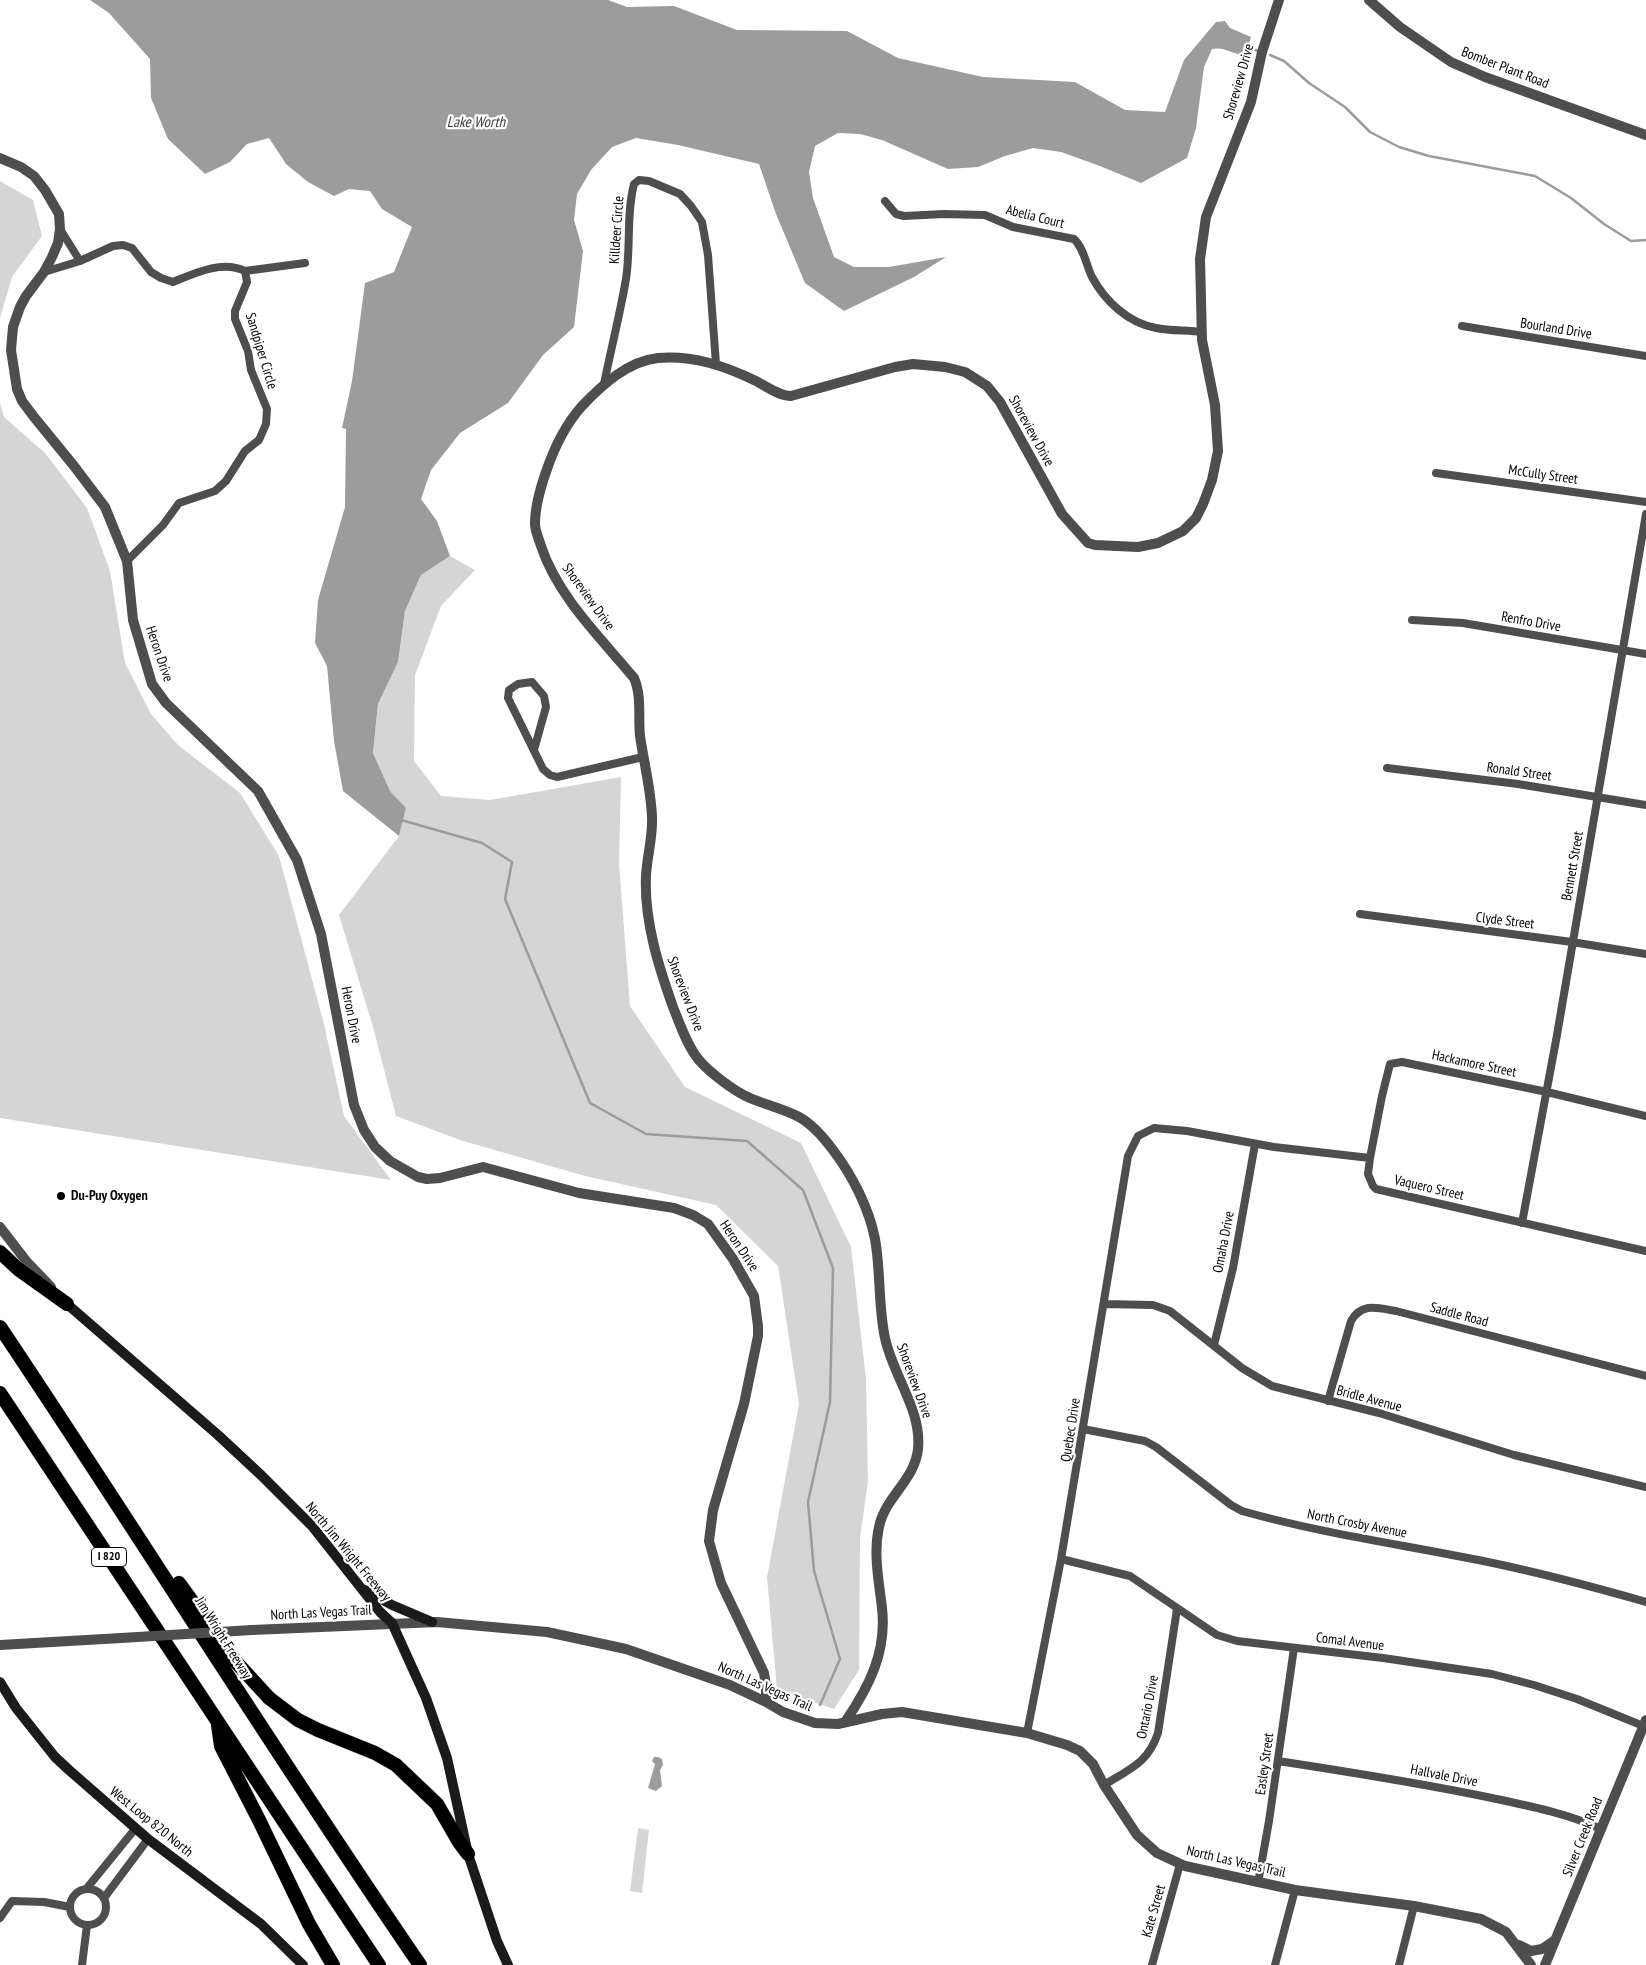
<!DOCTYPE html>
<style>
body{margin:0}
canvas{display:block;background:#fff}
</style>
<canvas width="1646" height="1965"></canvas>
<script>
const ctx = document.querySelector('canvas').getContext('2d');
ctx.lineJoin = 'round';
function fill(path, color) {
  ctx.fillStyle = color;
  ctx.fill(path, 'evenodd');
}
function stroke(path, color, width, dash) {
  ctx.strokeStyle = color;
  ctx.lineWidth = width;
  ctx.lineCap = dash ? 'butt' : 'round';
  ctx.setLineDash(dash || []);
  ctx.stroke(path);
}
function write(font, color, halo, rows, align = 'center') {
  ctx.font = font + ' "PT Sans Narrow",sans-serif';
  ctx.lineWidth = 4.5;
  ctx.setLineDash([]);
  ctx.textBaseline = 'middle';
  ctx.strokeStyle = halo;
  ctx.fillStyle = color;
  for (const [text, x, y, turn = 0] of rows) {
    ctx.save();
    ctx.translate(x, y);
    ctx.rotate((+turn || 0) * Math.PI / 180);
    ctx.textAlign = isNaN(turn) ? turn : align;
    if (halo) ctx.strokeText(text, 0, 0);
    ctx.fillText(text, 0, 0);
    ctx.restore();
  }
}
fill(new Path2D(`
 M0,181L33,200L42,236L12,277L0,318Z
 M0,403L4,417L45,453L87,508L110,571L125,663L151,714L179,746L240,793L279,856L324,1024L344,1116L391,1180L0,1118Z
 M450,556L475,570L441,606L415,675L414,761L441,796L490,800L621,777L619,864L630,1006L685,1087L801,1143L851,1247L866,1379L868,1481L860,1538L859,1670L834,1709L777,1690L767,1577L799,1404L778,1266L716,1205L585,1176L460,1140L396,1116L373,1027L339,915L399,836L406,808L390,791L373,753L378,704L398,662L405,611L421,575Z
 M638,1828L649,1830L642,1893L630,1891Z`), '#d5d5d5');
fill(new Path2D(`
 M90,0H608L627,7L674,6L737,30L847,31L898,58L983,77L1075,82L1125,110L1165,112L1184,60L1216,22L1225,21L1230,28L1251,37L1246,54C1235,57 1227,46 1212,49L1204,67L1196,128L1187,158L1141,183L1100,166L1061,152L1033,148L1005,156L978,167L948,169L882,140L860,134L838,133L815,146L809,172L813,198L834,257L854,267H889L946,257L914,277L844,311L805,283L776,214L759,164L678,145L636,138L612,147L591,170L577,194L574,220L583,251L574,327L543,355L508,403L460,433L431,470L421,499L437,521L450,556L421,575L405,611L398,662L378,704L373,753L390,791L406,808L399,836L343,791L334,741L327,666L315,643L318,600L345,507L346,429L342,428L352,381L365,283L394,272L412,227L382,209L370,191L349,189L334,196L308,182L286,164L269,138L247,144L230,162L205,174L168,139L151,98L150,59L109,13Z
 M654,1757H658L662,1759L663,1765L660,1770L662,1786L656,1791L648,1788L655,1764L652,1761Z`), '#9c9c9c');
stroke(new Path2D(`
 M1246,46L1258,51
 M1270,55L1284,61L1309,83L1345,107L1370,132L1399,147L1429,156L1535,176L1571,198L1604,224L1631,241L1646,240
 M401,820L482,843L512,862L505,899L590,1103L646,1134L747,1141L803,1190L833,1268L830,1402L808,1502L814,1571L840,1659L820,1705`), '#9c9c9c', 2.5);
const motorway = new Path2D(`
 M0,1252L18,1269L67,1304
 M0,1327C142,1539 276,1755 420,1965
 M0,1393L379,1965
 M179,1583L236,1662L269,1698L298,1720L318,1730L375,1753L396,1765L437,1804L459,1842L468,1854
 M218,1725L221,1746L259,1820L309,1924L333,1965`);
stroke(motorway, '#dbdbdb', 15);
stroke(new Path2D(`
 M885,201L896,214L904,216L944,214L985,215L1013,227L1074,239C1084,248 1086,265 1092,277C1105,301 1128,323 1156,328C1170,331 1187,330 1202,332
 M60,229L80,261
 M245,271L305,263
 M44,272L80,261L113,246L123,245L132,248L151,272L161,278L173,282C195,273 222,260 245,271L247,282L235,311V319L248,351L251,370L267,409L266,424L259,440L245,451L226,481L215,491L179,503L163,525L127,561
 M1462,326L1646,356
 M604,384C611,349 620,314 626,279C631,247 626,215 634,184L639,180L649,181L680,194L691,206L702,222L708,255L716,364
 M1436,473L1646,502
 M1412,620L1463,623L1646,654
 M534,750L546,707L544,696L532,682L518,684L509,690L508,698L543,769L550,775L557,777L643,757
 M1387,768L1518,784L1646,805
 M1360,914L1572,942L1646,954
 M1646,1116L1547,1092L1402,1062L1390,1064L1382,1096L1370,1158L1368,1174L1373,1186L1376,1189L1646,1251
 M1522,1223L1557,1035L1646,514
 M1104,1304L1153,1305L1170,1311L1242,1368L1272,1386L1379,1413L1514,1455L1646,1487
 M1214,1345L1233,1268L1255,1144
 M1328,1401L1351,1321C1362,1302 1378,1308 1396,1311L1646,1376
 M1083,1429L1145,1441L1156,1447L1231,1505L1242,1511C1323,1534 1405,1545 1488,1562C1541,1573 1594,1587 1646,1602
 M1061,1559L1130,1576L1217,1635L1237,1641L1383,1658L1492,1674L1534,1685L1577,1699L1646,1727
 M1027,1733L1061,1559L1128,1156L1138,1136L1154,1128L1187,1131L1274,1147L1370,1158
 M1278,1761C1350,1772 1420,1783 1492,1798C1529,1806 1566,1813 1601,1829
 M1104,1785C1130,1769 1148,1763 1158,1733L1177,1609
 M1258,1883L1269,1821L1294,1648
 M87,1888L135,1829
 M70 1907a18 18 0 1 1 36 0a18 18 0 1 1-36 0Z
 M104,1898L148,1839
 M0,1918L12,1901L44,1902L70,1907
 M82,1965L87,1925
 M1152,1965L1180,1864
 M1275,1965L1295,1890
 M1399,1965L1414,1906`), '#4e4e4e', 8);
stroke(new Path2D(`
 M1369,0L1400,27L1451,62L1485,77L1646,135
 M0,158L21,167L34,176L45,190L59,214L60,229L58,243L52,257L44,272L26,296L20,307L13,327L11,350L17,389L22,401L34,417L74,466L105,507L127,561L133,620L152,684L166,703L258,791L297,860L321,934L354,1105L364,1130L375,1147L390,1161L418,1177L427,1179L440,1178L483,1167L579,1193L674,1208L693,1215L708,1224L733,1259L754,1296L758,1326V1336L744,1404L713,1510L709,1541L721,1583L764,1673L766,1685V1702
 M0,1227L27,1262L51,1287
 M252,1630L437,1622L547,1632L626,1649L730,1685L766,1702L783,1712L815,1723L838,1724L882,1714L902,1712L1027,1733L1067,1745L1080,1751L1093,1764L1104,1785L1137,1835L1157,1853L1185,1866L1295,1890L1414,1906L1481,1919L1506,1932L1531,1965
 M0,1645L121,1638
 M845,1722C869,1687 887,1652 882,1608C879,1581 873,1554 879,1527C885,1497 915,1480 918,1449C922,1410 893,1376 885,1338C878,1306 881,1272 875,1239C869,1208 852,1175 833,1150C824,1138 812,1124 799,1117C784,1109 766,1105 750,1098C735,1092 709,1072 699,1060C688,1048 679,1022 673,1007C658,965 644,920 646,876C647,856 653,837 652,817C651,790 644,763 640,736C638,718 642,696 634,678C600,637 558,597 541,546C539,539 535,531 535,524C535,506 540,489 546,472C554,448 565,425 582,406C602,385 628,361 658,358C693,355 725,366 756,381C766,386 779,396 791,396L895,367L913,364L945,367L965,372L987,386L1000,402L1062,514L1088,543L1095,545L1138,547L1158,543L1183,531L1196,518L1203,504L1212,480L1218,451L1215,405L1202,340L1200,259L1206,217L1251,102L1262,52L1279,0
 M1519,1945L1531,1951L1542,1949L1555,1940
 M1545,1965L1646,1720`), '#4e4e4e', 10);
stroke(new Path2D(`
 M67,1304L218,1435L262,1476L312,1526L380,1612L392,1623L426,1698L447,1758L468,1854L497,1941L508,1965
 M365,1590L392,1605L432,1622
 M0,1682L16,1708L55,1757L69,1770L148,1839L261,1924L303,1965`), '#1b1b1b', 10);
stroke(motorway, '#000', 14);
stroke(new Path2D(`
 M121,1638L252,1630`), '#4e4e4e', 10);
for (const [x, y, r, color] of [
 [61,1196,5,"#000"]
]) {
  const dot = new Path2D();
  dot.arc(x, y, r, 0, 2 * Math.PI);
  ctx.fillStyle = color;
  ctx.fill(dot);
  stroke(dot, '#fff', 2);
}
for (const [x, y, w] of [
 [109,1557,35]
]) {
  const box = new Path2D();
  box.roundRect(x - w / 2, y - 9.5, w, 19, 4);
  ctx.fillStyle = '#fff';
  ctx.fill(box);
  stroke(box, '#000', 1);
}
write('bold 12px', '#000', null, [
 ["I 820",109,1557]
]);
write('14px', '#000', '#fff', [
 ["Bomber Plant Road",1505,68,21],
 ["Shoreview Drive",1239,82,-74],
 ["Abelia Court",1035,217,14],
 ["Killdeer Circle",617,230,-86],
 ["Bourland Drive",1556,329,9],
 ["Sandpiper Circle",261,351,73],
 ["Shoreview Drive",1031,431,61],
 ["McCully Street",1543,475,8],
 ["Shoreview Drive",588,597,54],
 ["Renfro Drive",1531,622,10],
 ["Heron Drive",159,654,71],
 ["Ronald Street",1519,772,8],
 ["Bennett Street",1573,866,-80],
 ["Clyde Street",1505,921,7],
 ["Shoreview Drive",685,994,69],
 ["Heron Drive",351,1015,79],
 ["Hackamore Street",1474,1064,12],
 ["Vaquero Street",1429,1188,13],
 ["Omaha Drive",1224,1242,-79],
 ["Heron Drive",739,1246,56],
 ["Saddle Road",1459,1315,15],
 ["Shoreview Drive",914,1381,70],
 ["Bridle Avenue",1369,1399,15],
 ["Quebec Drive",1071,1430,-81],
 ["North Crosby Avenue",1357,1524,11],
 ["North Jim Wright Freeway",348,1552,50],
 ["North Las Vegas Trail",321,1613,-3],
 ["Jim Wright Freeway",223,1638,58],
 ["Comal Avenue",1350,1642,7],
 ["North Las Vegas Trail",765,1687,24],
 ["Ontario Drive",1148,1707,-79],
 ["Easley Street",1265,1764,-82],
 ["Hallvale Drive",1444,1776,11],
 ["West Loop 820 North",151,1822,39],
 ["Silver Creek Road",1583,1837,-68],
 ["North Las Vegas Trail",1236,1862,13],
 ["Kate Street",1154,1911,-74]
]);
write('bold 14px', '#000', '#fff', [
 ["Du-Puy Oxygen",71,1196]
], 'left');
write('italic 15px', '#3d3d3d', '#fff', [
 ["Lake Worth",476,123]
]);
</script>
